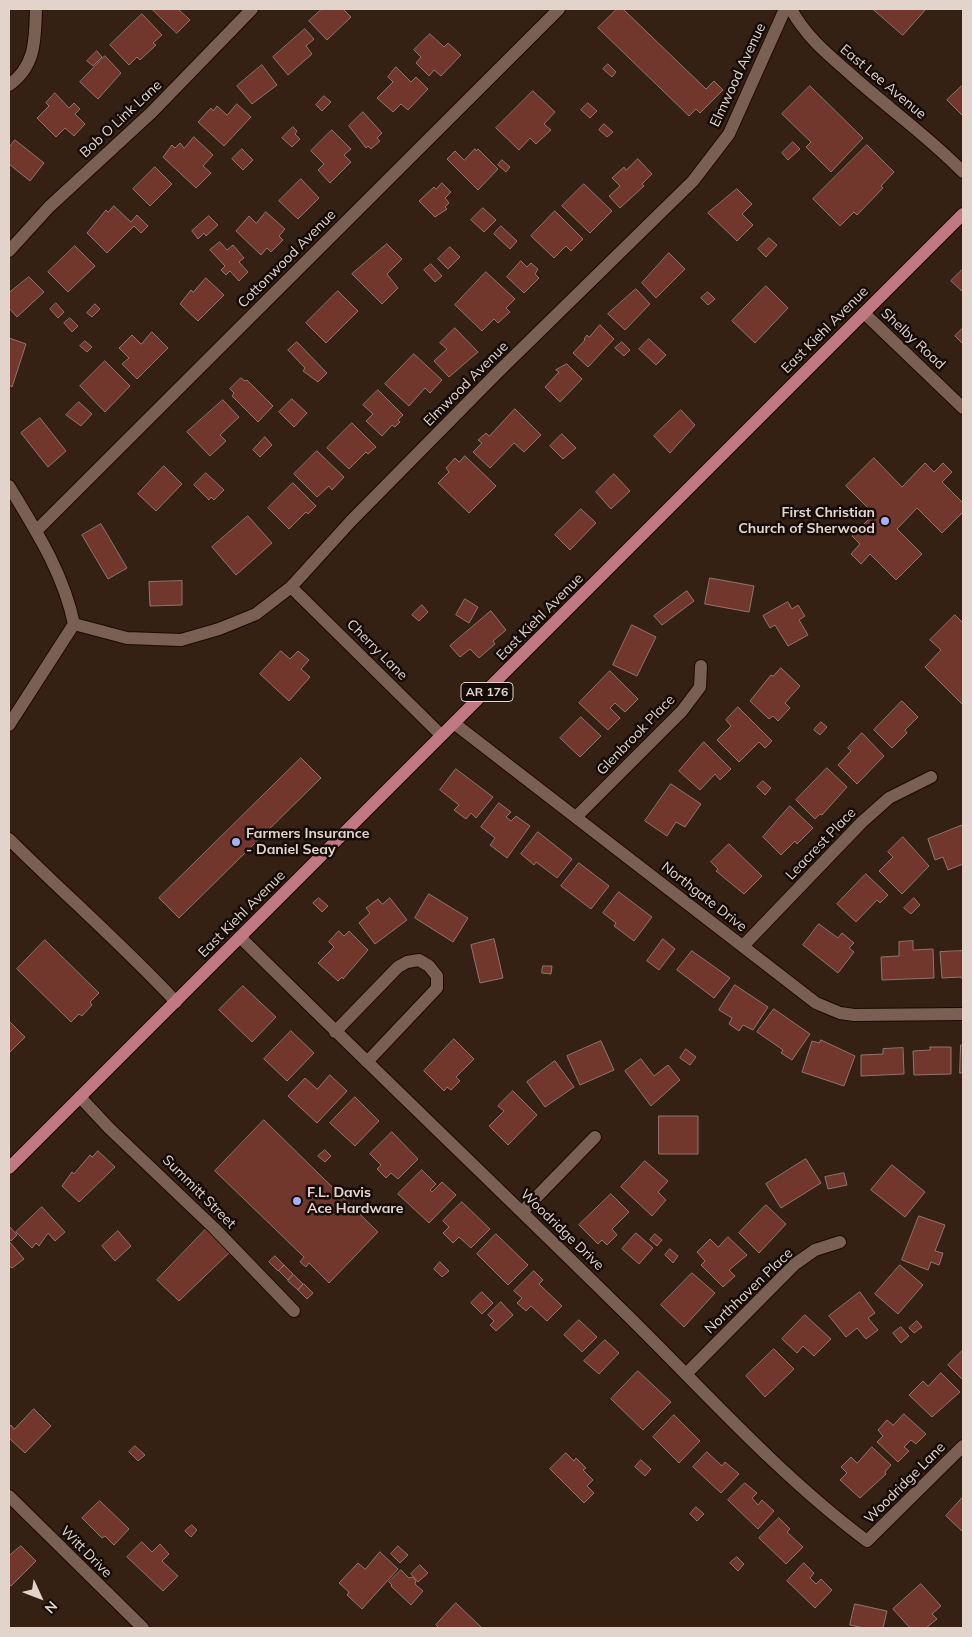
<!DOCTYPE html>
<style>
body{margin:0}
#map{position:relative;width:972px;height:1637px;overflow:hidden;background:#352014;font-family:Mulish,sans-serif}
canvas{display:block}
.frame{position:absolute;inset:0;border:10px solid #e2d3cb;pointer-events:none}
.north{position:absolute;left:15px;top:1572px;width:50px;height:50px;-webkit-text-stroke:4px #160c07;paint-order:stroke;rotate:133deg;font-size:14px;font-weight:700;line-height:20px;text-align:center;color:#e2d3cb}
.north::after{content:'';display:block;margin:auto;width:18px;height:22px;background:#e2d3cb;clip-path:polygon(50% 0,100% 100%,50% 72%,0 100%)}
</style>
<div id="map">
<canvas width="972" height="1637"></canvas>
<div class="frame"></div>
<div class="north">N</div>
</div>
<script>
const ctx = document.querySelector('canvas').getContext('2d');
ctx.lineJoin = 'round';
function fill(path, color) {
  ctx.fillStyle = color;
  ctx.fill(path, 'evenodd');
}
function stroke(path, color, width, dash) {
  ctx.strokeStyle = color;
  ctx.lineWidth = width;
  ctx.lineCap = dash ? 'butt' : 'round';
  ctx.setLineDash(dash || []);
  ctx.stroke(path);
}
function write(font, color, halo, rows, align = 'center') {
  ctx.font = font + ' Mulish,sans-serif';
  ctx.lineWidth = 5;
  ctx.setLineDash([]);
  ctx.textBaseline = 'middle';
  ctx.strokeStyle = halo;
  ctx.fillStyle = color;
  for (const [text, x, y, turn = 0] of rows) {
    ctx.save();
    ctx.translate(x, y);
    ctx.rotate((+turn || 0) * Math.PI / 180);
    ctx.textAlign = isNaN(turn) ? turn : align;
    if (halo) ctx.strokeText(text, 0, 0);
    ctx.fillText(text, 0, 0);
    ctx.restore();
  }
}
const building = new Path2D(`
 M152,9H181L179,10L190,20L177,33Z
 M322,9H343L351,17L327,40L309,21Z
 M617,9H623L706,89L714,81L723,90L700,113L696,109L689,116L598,28Z
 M873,9H926L903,35Z
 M142,14L162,35L153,43L156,45L140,60L137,57L129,65L110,45Z
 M305,29L314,39L306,46L312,54L288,75L273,57Z
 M430,34L444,47L448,43L461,55L441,76L434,70L429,76L416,63L421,57L414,50Z
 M97,51L102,57L93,66L87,61Z
 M105,56L121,73L98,99L80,82Z
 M608,64L616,72L612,77L603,69Z
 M262,65L277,85L252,104L237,86Z
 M396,67L411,82L416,77L428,89L408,110L401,104L393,112L377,98L393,82L388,77Z
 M810,86L863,138L831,172L806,147L811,142L782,114Z
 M962,86L963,87V116L947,100Z
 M533,91L555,112L544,124L551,130L536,144L530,138L519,150L496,128Z
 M55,93L69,108L74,103L80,109L75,114L85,124L74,136L65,128L56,137L37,118L49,106L46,103Z
 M324,96L331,102L322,111L316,105Z
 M588,103L597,111L590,118L581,110Z
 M237,104L251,117L224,146L198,122L211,108L213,111L217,106L227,115Z
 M363,112L382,133L377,138L380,141L371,149L368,146L366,148L349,126Z
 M604,124L613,132L607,137L599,130Z
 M293,127L297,131L295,134L300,139L292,147L282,138Z
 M332,130L351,149L344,155L351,162L330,183L318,170L324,164L311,151Z
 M194,137L213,155L203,166L211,173L196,188L163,157L172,145L175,148L180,143L184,148Z
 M15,140L44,163L30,181L9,164V148Z
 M793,142L800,149L788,160L782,153Z
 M867,145L894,172L881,186L883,188L857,215L854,212L840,226L813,199Z
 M242,149L253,160L243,170L232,159Z
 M475,149L476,151L478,149L498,169L478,190L447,159L455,151L464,160Z
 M638,159L652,174L642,184L644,186L620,208L609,196L620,186L612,178L624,167L626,170Z
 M502,160L510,167L506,172L498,165Z
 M155,167L172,184L150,206L133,189Z
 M301,179L319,198L298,219L279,201Z
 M442,183L451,192L445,198L449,203L445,207L447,209L435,217L419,201L434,187L436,189Z
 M584,184L612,211L590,233L562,206Z
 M737,189L752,204L742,214L753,225L737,241L708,213Z
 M114,206L131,222L137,215L148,226L141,233L134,226L107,253L87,233L106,210L108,212Z
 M483,208L496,220L484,232L471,220Z
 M555,211L583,239L571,251L566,246L554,258L531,236Z
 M266,212L285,229L279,236L283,240L271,252L267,248L261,255L236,231L249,216L256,223Z
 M209,216L218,225L206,236L204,233L198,239L192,231Z
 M501,226L517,241L510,249L494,234Z
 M769,238L777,245L766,257L758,249Z
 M220,242L227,250L233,245L244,258L239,262L248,272L239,281L230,271L226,275L221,270L225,266L210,250Z
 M387,244L402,259L387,274L398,288L382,304L352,274Z
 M75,246L95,266L68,292L48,272Z
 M450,247L460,257L448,269L438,259Z
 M669,253L685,269L656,298L642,283Z
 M521,261L527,267L531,263L538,269L535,274L539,278L524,293L507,277Z
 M431,264L442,276L435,282L424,270Z
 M963,269V292L951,281Z
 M486,272L515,299L506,308L510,312L498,323L494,319L482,331L455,305Z
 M29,277L44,292L17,317L9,308V293Z
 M206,278L224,295L198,321L180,304L191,290L193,292Z
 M766,286L788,308L755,343L732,321Z
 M636,289L650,304L625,330L608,314Z
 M338,291L358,311L326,343L306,323Z
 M708,292L715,299L708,305L701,298Z
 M56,303L64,312L58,318L50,309Z
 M95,304L100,309L92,317L87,313Z
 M70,318L78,326L72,332L64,323Z
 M600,325L614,339L588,367L573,353L585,340L584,339L587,335L589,337Z
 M455,328L478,352L449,377L434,361L447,349L440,343Z
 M963,328V344L955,336Z
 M152,332L168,348L137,379L122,364L129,358L119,348L132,335L141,344Z
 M9,338L26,344L12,387L9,385Z
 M649,339L666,355L656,365L639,349Z
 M85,341L92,347L87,352L80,346Z
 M297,342L327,373L318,382L303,371L305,368L288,350Z
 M622,342L630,350L624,356L615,348Z
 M414,354L442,380L430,393L425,388L409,406L385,384Z
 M105,361L130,386L105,412L80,386Z
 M567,364L582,379L560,402L545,387L559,372L556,370Z
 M241,378L245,381L247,380L273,406L258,422L232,396L234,393L230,389Z
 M378,390L403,415L398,420L400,422L395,427L392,425L382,436L366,421L373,414L363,405Z
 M292,399L307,413L294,427L279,412Z
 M223,400L239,417L220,435L226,441L210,456L187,432Z
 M79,402L92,414L81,426L66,415Z
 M515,409L541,435L524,452L514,443L490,468L473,452L482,443L478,440L486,433L489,436Z
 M681,410L695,425L670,453L654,436Z
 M40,418L66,451L48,467L21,433Z
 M352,423L376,447L368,454L366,452L349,469L327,448Z
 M562,434L576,448L563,459L550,446Z
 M265,437L272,445L260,457L253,450Z
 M317,451L344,477L332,490L329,486L317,497L294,474Z
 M465,456L496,486L469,513L438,483L449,472L446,468L455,458L459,462Z
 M874,458L902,487L925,463L934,472L943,463L952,472L942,482L963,503V512L942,533L917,508L897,529L922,554L896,580L870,554L861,564L851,554L860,544L852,536L874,514L846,486Z
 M164,466L182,484L156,511L138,494Z
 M206,473L224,490L214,500L211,497L209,500L194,485Z
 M614,474L630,491L611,509L596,492Z
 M293,483L316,506L308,514L306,512L289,529L268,508Z
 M581,509L596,523L570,550L555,535Z
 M248,516L272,543L236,575L212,547Z
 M101,524L127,568L108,579L82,535Z
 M710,578L754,586L749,612L705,604Z
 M182,581V605L150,606L149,582Z
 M687,591L694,601L662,625L654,616Z
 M465,599L478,607L469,623L456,615Z
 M788,602L792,609L798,605L805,616L799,620L808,635L788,646L775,625L770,628L763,616Z
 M422,605L428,612L419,621L412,615Z
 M491,611L506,630L493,641L495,644L479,658L470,649L460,657L450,646Z
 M955,615L963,623V705L925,667L941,650L930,640Z
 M632,625L656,637L637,676L613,665Z
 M281,651L290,659L298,651L309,660L301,669L310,677L289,701L260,674Z
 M781,668L800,686L785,703L790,708L778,721L773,716L769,719L750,701L771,675L773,676Z
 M610,671L638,699L625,712L615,703L610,708L620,718L608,730L579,703Z
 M902,701L918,717L905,730L907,733L892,748L874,730Z
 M738,707L772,741L765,748L759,742L739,762L717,740L731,726L726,720Z
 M581,717L601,736L580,757L560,738Z
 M821,722L827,727L820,735L814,730Z
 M862,733L884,756L857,784L838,765L851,751L848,748Z
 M704,742L731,769L720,780L715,774L700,790L679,771Z
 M301,758L321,778L179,918L159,898Z
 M827,768L847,787L822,815L820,814L815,819L796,800Z
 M456,769L493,797L476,818L471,813L466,819L454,810L459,805L440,790Z
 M763,781L771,788L765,795L757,787Z
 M671,784L701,804L685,827L676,822L667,836L645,821Z
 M499,803L511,812L506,817L511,821L516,816L530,826L507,858L490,845L495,838L481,827Z
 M790,806L813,828L797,844L795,841L781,855L763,837Z
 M963,825V864L948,870L943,857L935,860L928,839Z
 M538,832L572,859L557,878L536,862L534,865L521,854Z
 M903,837L929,866L902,894L879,871L893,857L888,852Z
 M729,844L762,876L744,894L716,871L718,869L711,862Z
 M579,863L609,886L591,909L561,886Z
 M866,874L888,895L880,903L877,900L856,922L837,904Z
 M619,892L652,917L634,941L614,926L616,923L603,913Z
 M429,894L468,918L453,942L415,918Z
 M319,898L328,906L322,912L313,903Z
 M390,898L407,920L375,944L359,923L370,913L366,908L378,899L382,904Z
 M914,898L920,905L911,914L904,908Z
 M819,924L838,938L842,933L854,943L849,948L854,952L838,973L803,945Z
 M339,931L344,936L349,931L368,950L343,979L342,977L338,981L318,963L334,947L329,942Z
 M494,939L503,978L480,983L471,945Z
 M663,939L675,949L659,970L647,961Z
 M45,940L99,993L90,1002L92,1005L82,1016L79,1014L71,1022L17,969Z
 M913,941V950L933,949L934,978L882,980L881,957L899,956V942Z
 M692,951L730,978L714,998L677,970Z
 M963,951V980L961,977L942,978L940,952Z
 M543,966H552L551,974L542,973Z
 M735,985L768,1007L753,1030L743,1025L739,1031L729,1024L732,1018L719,1010Z
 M243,986L276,1017L252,1042L219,1010Z
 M774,1009L810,1034L792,1060L781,1053L783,1050L757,1032Z
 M9,1021L25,1037L9,1053Z
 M291,1031L314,1053L287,1081L264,1059Z
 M454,1039L474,1059L456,1077L460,1081L451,1090L447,1087L444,1091L424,1071Z
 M821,1040L855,1056L844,1086L802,1072L812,1041L819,1043Z
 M601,1041L614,1070L580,1085L567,1056Z
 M961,1045H963V1073H960Z
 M930,1047H951V1074L914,1075L913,1051L930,1050Z
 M903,1048L904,1074L861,1076V1055L883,1054V1049Z
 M686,1049L696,1057L690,1065L680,1058Z
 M641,1059L654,1076L668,1065L680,1080L651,1106L625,1071Z
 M555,1061L574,1087L545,1107L527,1082Z
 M330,1075L347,1091L317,1123L288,1096L305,1078L317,1089Z
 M513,1091L537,1115L508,1145L489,1126L504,1111L498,1106Z
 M355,1097L379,1121L355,1146L330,1123Z
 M659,1116H698V1154H659Z
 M264,1120L378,1232L329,1283L309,1263L306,1267L300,1262L304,1257L215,1171Z
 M392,1132L418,1159L398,1179L391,1173L386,1178L377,1169L381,1165L370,1154Z
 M325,1150L331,1156L325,1162L318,1156Z
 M98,1151L115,1167L79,1202L62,1186L72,1172L74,1174L90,1155L92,1157Z
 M806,1159L821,1183L781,1208L766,1184Z
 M645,1161L668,1181L658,1192L666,1200L652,1216L621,1187Z
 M892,1165L925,1192L905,1217L871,1190Z
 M422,1170L436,1184L430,1190L432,1192L442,1182L456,1195L429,1223L398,1194Z
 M844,1173L847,1185L828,1189L825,1177Z
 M611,1194L629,1212L612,1229L617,1235L607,1245L602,1240L598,1244L579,1225Z
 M462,1202L490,1229L471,1248L459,1237L453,1243L443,1233L449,1227L443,1221Z
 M766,1205L786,1224L759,1253L739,1233Z
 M42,1207L65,1232L55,1241L48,1233L39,1246L36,1243L32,1248L16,1232Z
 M919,1216L945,1225L935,1251L943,1253L939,1265L931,1262L928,1270L902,1260Z
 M9,1226L17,1235L11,1241L9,1238Z
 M207,1228L231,1251L179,1301L157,1280Z
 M118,1231L131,1246L115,1261L102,1246Z
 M636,1233L653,1248L639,1264L622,1249Z
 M496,1234L528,1265L508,1285L477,1254Z
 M655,1234L662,1240L657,1246L650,1240Z
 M728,1237L747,1255L729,1270L735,1276L723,1287L701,1265L705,1261L697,1252L710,1239L718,1247Z
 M9,1241L24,1259L12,1268L9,1266Z
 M670,1249L678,1256L673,1263L665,1255Z
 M275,1256L284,1265L278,1271L269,1262Z
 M440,1262L449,1271L442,1277L434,1269Z
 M284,1265L293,1274L288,1280L279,1271Z
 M900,1265L923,1285L898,1314L875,1294Z
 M534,1271L543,1280L539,1284L562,1306L547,1321L531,1306L526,1311L517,1303L522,1298L514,1291Z
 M692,1273L715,1293L684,1327L661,1305Z
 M294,1275L303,1284L298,1290L288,1281Z
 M304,1284L313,1293L307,1299L298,1290Z
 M482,1292L493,1303L482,1314L471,1303Z
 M860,1292L875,1313L868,1318L878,1330L866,1339L857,1328L846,1337L829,1316Z
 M501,1302L513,1315L496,1331L490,1325L494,1321L488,1315Z
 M805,1315L831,1339L814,1356L803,1346L797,1353L782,1339Z
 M579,1320L597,1337L582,1352L564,1335Z
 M917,1321L922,1327L914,1333L909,1328Z
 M901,1327L909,1336L901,1343L893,1333Z
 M605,1340L619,1353L599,1374L584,1361Z
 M774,1349L794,1369L765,1397L746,1376Z
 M963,1350V1380L948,1365Z
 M638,1371L671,1402L643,1430L611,1399Z
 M941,1373L960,1392L932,1417L909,1395L923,1381L928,1386Z
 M34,1409L51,1426L25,1453L9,1438V1427L11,1425L14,1429Z
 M904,1414L926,1434L916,1444L911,1440L904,1447L909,1451L898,1462L877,1442L883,1436L878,1430L887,1420L893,1425Z
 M674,1415L700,1441L679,1463L653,1437Z
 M135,1446L145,1455L138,1461L129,1452Z
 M872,1447L891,1465L885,1472L886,1474L860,1498L840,1480L847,1473L841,1467L851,1457L857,1463Z
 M707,1452L722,1466L725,1462L739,1474L721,1493L693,1467Z
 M566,1453L574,1461L576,1458L586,1468L583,1470L593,1480L587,1486L594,1493L584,1503L550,1469Z
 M641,1460L651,1469L645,1476L635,1467Z
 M745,1483L757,1493L752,1498L758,1505L762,1500L774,1511L758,1529L728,1500Z
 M963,1497V1532L946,1516Z
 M100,1501L129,1529L114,1545L105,1536L102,1538L82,1518Z
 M696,1507L704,1514L697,1521L690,1514Z
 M779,1518L790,1529L787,1532L803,1547L786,1564L759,1538Z
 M192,1525L197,1530L191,1537L185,1531Z
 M142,1542L152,1552L160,1544L169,1554L162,1561L178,1576L163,1591L127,1557Z
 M21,1546L36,1561L11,1586L9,1584V1556Z
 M398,1546L408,1555L400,1563L391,1554Z
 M380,1552L398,1569L362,1609L347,1595L349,1592L339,1583L358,1563L365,1569Z
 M737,1557L744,1564L738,1571L730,1563Z
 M804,1563L814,1573L810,1578L816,1584L821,1579L832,1590L815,1608L787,1581Z
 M420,1565L428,1573L418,1582L411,1574Z
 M401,1570L409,1578L413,1577L416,1581L415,1584L423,1591L411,1605L391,1586L392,1585L389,1582Z
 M921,1584L941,1606L932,1614L937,1619L926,1628H910L893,1609Z
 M456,1603L482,1628H439L436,1625Z
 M855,1604L887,1611L883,1628H864L850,1625Z`);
fill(building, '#72372c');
stroke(building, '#91746d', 1);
const street = new Path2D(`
 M791,9C805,35 825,52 847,71C885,106 927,135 963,172
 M9,85C36,66 35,39 36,9
 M9,251L49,207L152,112L252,9
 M864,313L963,408
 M9,486C36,531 63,572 74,624L9,725
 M36,531L559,9
 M291,587L441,735
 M74,624L127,638L181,640L219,629L256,614L291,587L351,521L498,372L693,181L729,134L785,9
 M455,724L816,1003L840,1013L854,1015L963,1014
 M576,817L682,711L700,687L701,666
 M9,839C64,894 123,945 176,1002
 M240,937C365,1061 493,1183 619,1307C700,1386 776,1473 867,1541L963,1446
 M743,946L862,822L889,798L931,777
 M335,1032L398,967L407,962L419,960L429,966L437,976V988L367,1062
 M80,1097L109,1128L214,1228L294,1311
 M522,1212L595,1137
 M687,1373L795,1264L815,1250L840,1242
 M9,1496L143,1628`);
const primary = new Path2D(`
 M9,1168L963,214`);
stroke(street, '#1c0901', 14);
stroke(primary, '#1c0901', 14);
stroke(street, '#796052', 12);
stroke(primary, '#c07983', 12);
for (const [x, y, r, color] of [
 [885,521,5,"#a2b2fd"],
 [236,842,5,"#a2b2fd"],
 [297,1201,5,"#a2b2fd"]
]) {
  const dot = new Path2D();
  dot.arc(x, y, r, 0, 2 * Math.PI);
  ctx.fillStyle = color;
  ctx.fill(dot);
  stroke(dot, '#160c07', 2);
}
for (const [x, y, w] of [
 [487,692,52]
]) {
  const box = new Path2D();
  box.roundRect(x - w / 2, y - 9.5, w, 19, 4);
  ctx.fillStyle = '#160c07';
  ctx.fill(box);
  stroke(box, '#e2d3cb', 1);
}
write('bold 12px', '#e2d3cb', null, [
 ["AR 176",487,692]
]);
write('14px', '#e2d3cb', '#160c07', [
 ["Elmwood Avenue",738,75,-65],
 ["East Lee Avenue",883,82,40],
 ["Bob O Link Lane",121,119,-43],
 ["Cottonwood Avenue",287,259,-45],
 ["East Kiehl Avenue",825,330,-45],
 ["Shelby Road",913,339,43],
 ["Elmwood Avenue",466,384,-45],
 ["East Kiehl Avenue",540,617,-45],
 ["Cherry Lane",377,650,45],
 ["Glenbrook Place",636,735,-46],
 ["Leacrest Place",821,844,-46],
 ["Northgate Drive",704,897,38],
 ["East Kiehl Avenue",242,914,-45],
 ["Summitt Street",199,1192,45],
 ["Woodridge Drive",562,1230,44],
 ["Northhaven Place",749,1291,-44],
 ["Woodridge Lane",905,1483,-45],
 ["Witt Drive",86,1552,45]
]);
write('bold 14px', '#e2d3cb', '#160c07', [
 ["First Christian",875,513,"right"],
 ["Church of Sherwood",875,529,"right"],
 ["Farmers Insurance",246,834],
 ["- Daniel Seay",246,850],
 ["F.L. Davis",307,1193],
 ["Ace Hardware",307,1209]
], 'left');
</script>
